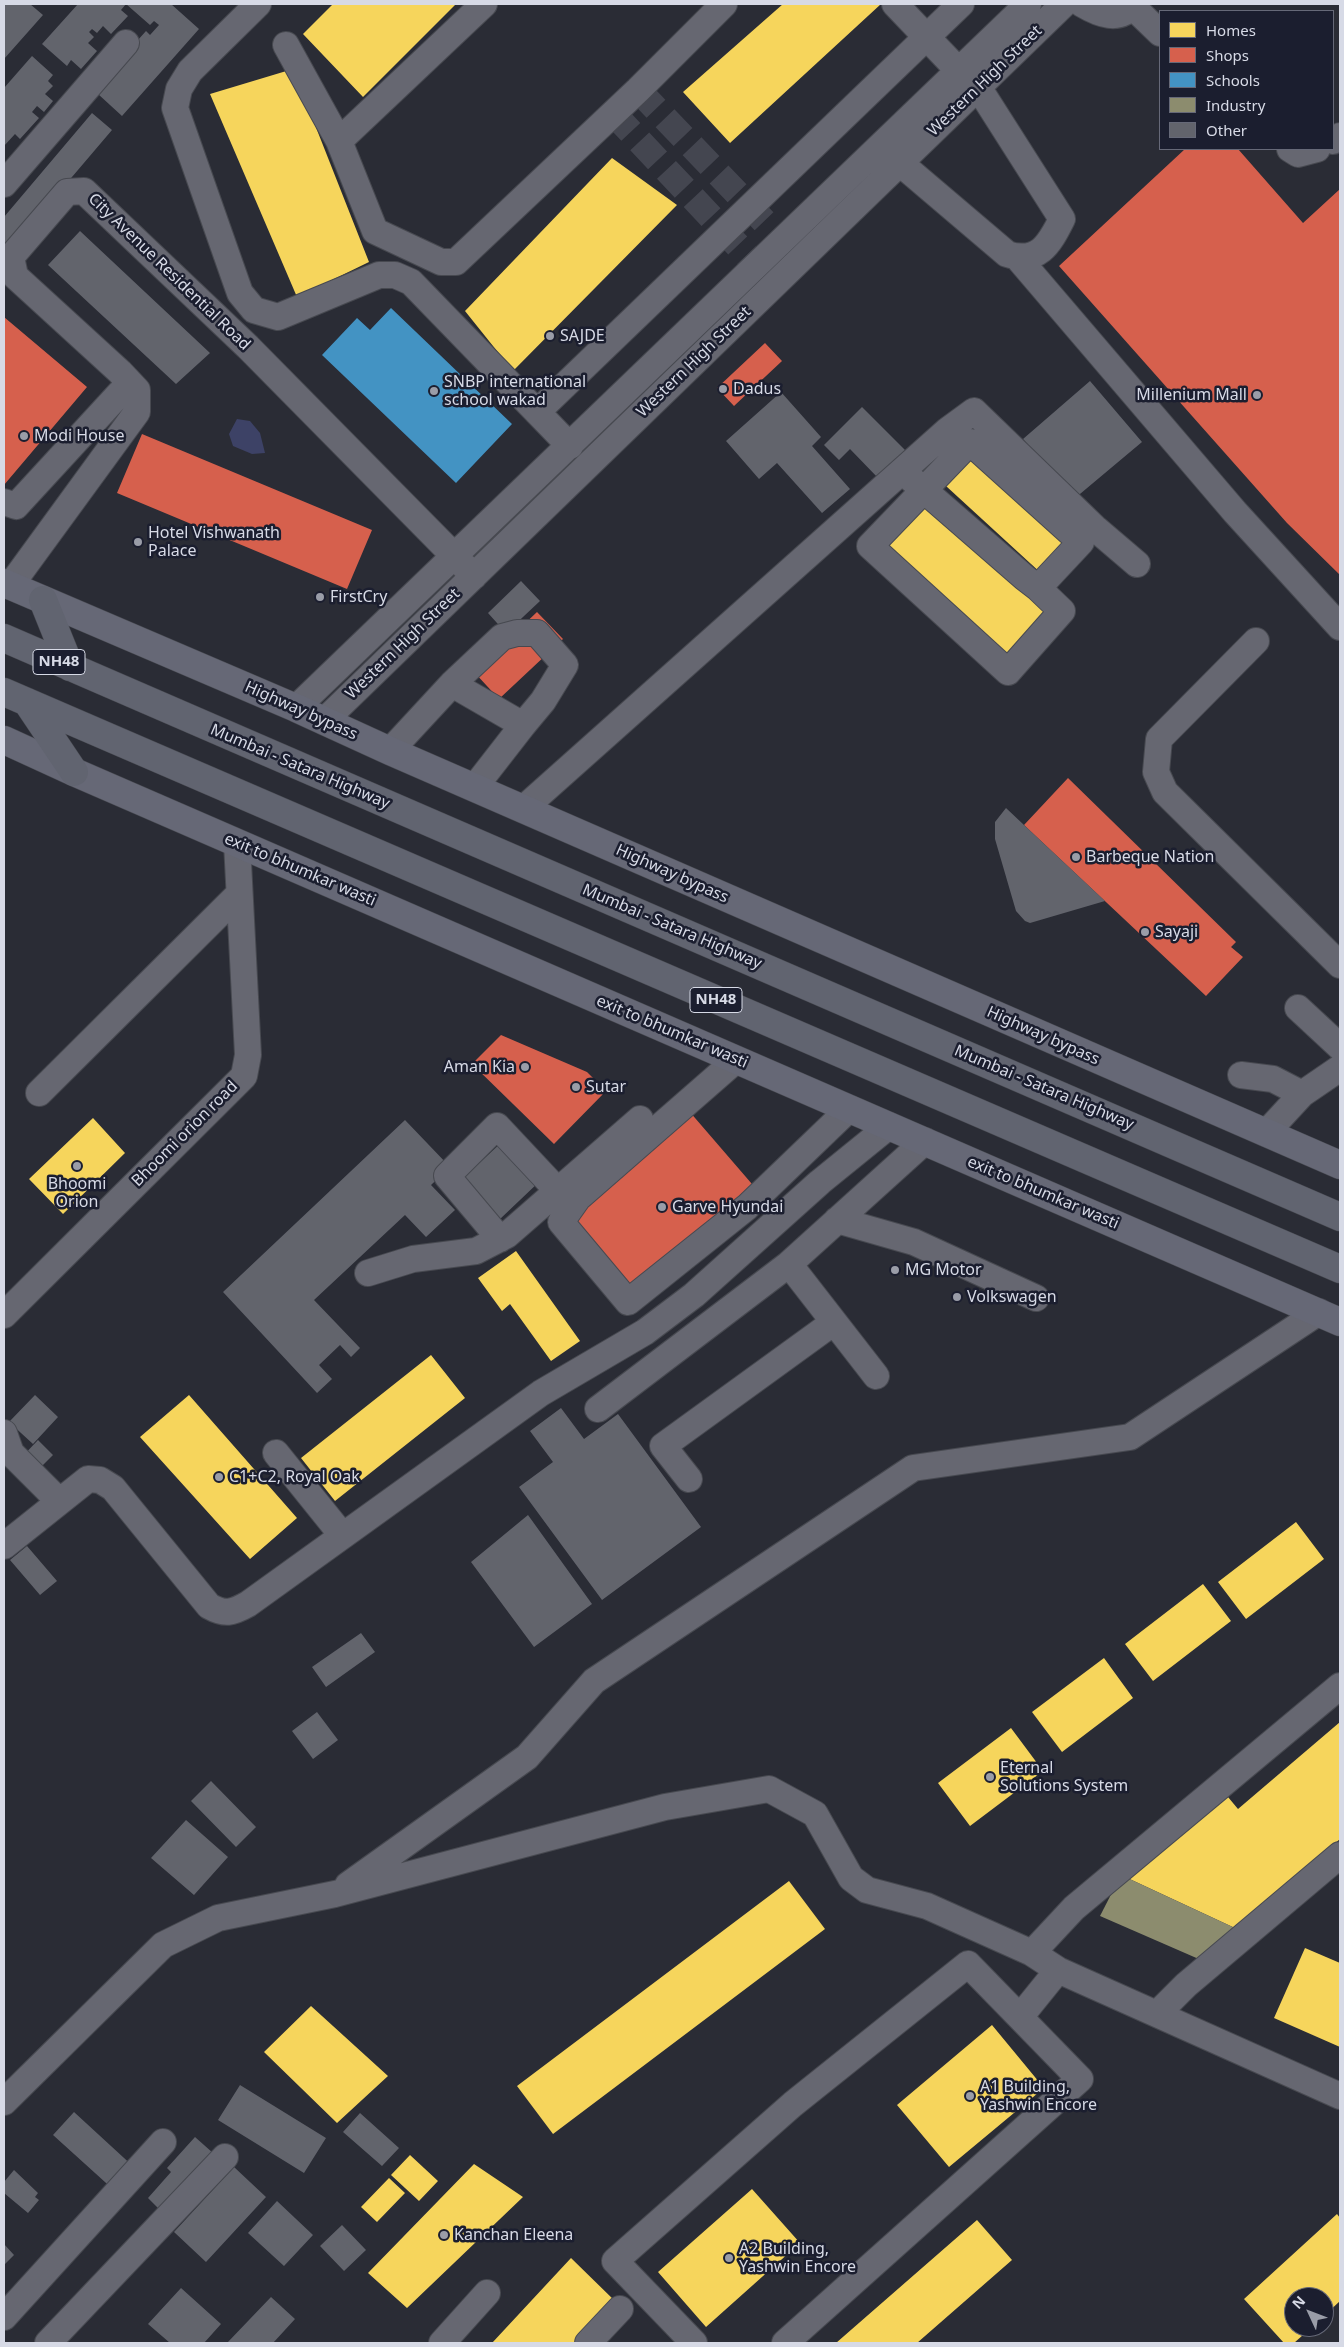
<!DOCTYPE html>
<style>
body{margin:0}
#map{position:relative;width:1344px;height:2347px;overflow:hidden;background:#2a2c35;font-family:"Noto Sans",sans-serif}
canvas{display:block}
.frame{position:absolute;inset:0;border:5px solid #d7dae6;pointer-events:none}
.legend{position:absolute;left:1159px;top:10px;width:175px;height:140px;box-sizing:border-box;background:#1b1e2f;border:1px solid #666978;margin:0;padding:6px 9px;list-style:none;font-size:15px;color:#d7dae6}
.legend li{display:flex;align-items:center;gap:10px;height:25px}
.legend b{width:25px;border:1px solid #666978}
.north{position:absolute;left:1284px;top:2287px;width:50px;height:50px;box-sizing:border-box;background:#1b1e2f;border:1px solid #666978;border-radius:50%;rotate:313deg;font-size:14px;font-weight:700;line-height:20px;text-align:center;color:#d7dae6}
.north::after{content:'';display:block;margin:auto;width:18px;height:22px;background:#9a9da8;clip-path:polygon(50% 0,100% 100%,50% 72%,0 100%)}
</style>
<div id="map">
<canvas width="1344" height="2347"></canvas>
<div class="frame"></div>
<ul class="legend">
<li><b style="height:14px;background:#f6d55c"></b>Homes</li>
<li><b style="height:14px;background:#d6604d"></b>Shops</li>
<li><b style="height:14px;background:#4393c3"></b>Schools</li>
<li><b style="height:14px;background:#8c8c6e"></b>Industry</li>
<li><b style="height:14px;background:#62646c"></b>Other</li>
</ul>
<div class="north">N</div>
</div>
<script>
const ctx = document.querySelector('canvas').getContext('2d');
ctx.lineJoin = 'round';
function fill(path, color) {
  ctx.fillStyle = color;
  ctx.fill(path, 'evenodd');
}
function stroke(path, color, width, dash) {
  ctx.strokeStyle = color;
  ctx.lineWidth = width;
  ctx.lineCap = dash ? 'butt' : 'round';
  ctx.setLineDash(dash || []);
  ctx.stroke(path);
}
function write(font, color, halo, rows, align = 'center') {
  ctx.font = font + ' "Noto Sans",sans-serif';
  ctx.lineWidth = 5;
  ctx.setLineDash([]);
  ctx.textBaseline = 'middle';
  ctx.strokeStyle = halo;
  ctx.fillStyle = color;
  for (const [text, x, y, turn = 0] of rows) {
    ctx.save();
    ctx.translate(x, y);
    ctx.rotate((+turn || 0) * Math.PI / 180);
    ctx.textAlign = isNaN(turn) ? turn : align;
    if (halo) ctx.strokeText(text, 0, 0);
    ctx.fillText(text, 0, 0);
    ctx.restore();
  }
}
fill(new Path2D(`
 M237,419L250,421L260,433L265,453L252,454L233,446L229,434Z`), '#3d4266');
fill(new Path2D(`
 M333,4H456L363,97L303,34Z
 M783,4H881L730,143L683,92Z
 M293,69L369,262L297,297L210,94Z
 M612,158L677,205L513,371L465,311Z
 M975,451L1074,543L1043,575L946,486Z
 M923,493L1058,613L1011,666L879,543Z
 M93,1118L125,1153L63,1214L29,1179Z
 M516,1251L580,1341L551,1361L510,1304L502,1311L478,1278Z
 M431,1355L465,1398L335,1501L301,1458Z
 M189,1395L297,1518L250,1559L140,1437Z
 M1296,1522L1324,1559L1246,1619L1218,1582Z
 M1203,1584L1231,1621L1153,1681L1125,1644Z
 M1104,1658L1133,1698L1062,1752L1032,1712Z
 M1340,1722V1839L1237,1929L1121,1875L1223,1791L1238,1809Z
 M1011,1728L1043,1771L970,1826L938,1783Z
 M789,1881L825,1929L553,2134L517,2086Z
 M1305,1948L1340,1963V2047L1274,2018Z
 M311,2006L388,2076L337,2123L264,2052Z
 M992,2025L1044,2088L949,2167L897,2105Z
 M410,2155L438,2181L419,2201L391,2175Z
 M474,2164L523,2197L407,2308L368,2273Z
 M389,2178L405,2193L377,2222L361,2207Z
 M752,2189L800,2243L706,2327L658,2272Z
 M1337,2214L1340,2218V2301L1324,2316V2297H1294V2327H1312L1294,2343H1284L1244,2299Z
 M977,2220L1012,2260L917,2343H836Z
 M571,2258L616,2302L575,2343H492Z`), '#f6d55c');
fill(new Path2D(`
 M1185,149H1238L1303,223L1340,189V575L1287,523L1059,266Z
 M4,317L87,387L4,485Z
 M765,343L782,361L734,406L717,388Z
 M142,434L372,530L347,589L117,493Z
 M537,612L563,639L499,699L474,672Z
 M1068,778L1236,942L1231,947L1243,957L1206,996L1024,825Z
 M501,1035L587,1072L606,1091L554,1144L472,1064Z
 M689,1111L758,1191L627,1294L567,1224Z`), '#d6604d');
fill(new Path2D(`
 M391,308L512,424L456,483L322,355L357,318L370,330Z`), '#4393c3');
fill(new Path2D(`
 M1121,1875L1237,1929L1201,1960L1100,1916Z`), '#8c8c6e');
fill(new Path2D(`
 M4,4H30L43,15L4,59Z
 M78,4H171L199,29L122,116L98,94L134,54L129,50L146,31L150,35L159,25L154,21L150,25L126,4L121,10L128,16L111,34L103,26L97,33L92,29L89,32L94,37L88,43L97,51L81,69L71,60L67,66L42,44Z
 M32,56L53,75L48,81L53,86L45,94L53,101L44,112L37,106L32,112L39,118L20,139L15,134L4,146V88Z
 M92,113L112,130L9,251L4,246V217Z
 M80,231L210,353L176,384L48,265Z
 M1090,381L1142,442L1074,499L1023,439Z
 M781,392L821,437L812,446L850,489L822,513L777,463L759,479L726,441Z
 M862,407L906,451L879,479L850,449L839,460L824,445Z
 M521,581L540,601L506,633L488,613Z
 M1006,808L1024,825L1105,901L1030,923L1025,921L1016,911L995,839V822Z
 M405,1120L450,1167L431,1185L455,1210L426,1237L405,1215L314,1300L360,1348L351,1357L340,1345L319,1365L332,1379L317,1393L223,1292Z
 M503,1141L540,1181L499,1220L461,1180Z
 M35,1395L58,1417L33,1444L9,1422Z
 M561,1408L584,1439L618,1414L701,1527L602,1600L519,1487L553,1462L530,1431Z
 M38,1440L53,1455L36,1472L21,1458Z
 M528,1515L592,1604L534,1647L471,1562Z
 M27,1546L57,1581L40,1595L10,1560Z
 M361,1633L375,1652L326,1687L312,1667Z
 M317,1712L338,1740L313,1759L292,1731Z
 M211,1781L256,1827L236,1847L191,1801Z
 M186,1820L228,1857L194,1895L151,1858Z
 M240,2085L326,2138L304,2173L218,2120Z
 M74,2112L136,2169L116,2192L53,2135Z
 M360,2113L399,2148L382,2166L343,2132Z
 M195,2137L213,2153L158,2208L148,2198L171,2172L167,2168Z
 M234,2167L266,2197L206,2262L174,2232Z
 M14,2170L38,2193L35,2197L39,2200L28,2213L4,2193V2182Z
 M277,2201L313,2235L284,2266L248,2233Z
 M342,2225L366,2250L344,2271L320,2246Z
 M4,2244L14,2255L4,2265Z
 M181,2288L221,2324L204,2343H170L148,2324Z
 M271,2297L295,2319L273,2343H227Z`), '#62646c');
stroke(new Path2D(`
 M638,90L783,241
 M613,113L757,266`), '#444650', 26, [26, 13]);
const minor = new Path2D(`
 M258,4L190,71L179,89L175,108L240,293L254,310L278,317L379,275H395L411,282L570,446
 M895,4L959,71
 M1082,4C1099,14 1119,23 1134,4
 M1132,6L1160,33
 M286,45L339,141L375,231L441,262H456L638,90L724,4
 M339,141L484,4
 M1333,141L1340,136
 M1290,149L1298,154L1317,149
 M900,163L1007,254C1038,264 1049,245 1062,219L978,87
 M4,184L126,43
 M1018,258L1235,512L1340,627
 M537,412L961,4
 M902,471L1025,578L1038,588L1081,542L970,442L870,546L1008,672L1062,611L1038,588
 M4,502L16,506L120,393
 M10,586L137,412V390L120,372L15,276L11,257L67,192L84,191L248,347L474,576
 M1256,641L1159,739L1156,772L1165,792L1340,965
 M452,684L502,637L517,633H537L565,665L543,701L523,725
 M296,708L1028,4
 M324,721L1064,4
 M390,751L452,684L523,725L474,788
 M523,809L948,430L974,411L1096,529L1137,564
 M1298,1008L1340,1047
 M736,1060L578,1198L561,1222L628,1302L747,1207L849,1109
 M1241,1075L1273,1079L1302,1094
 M39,1093L239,894
 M1266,1133L1302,1094L1340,1068
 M837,1220L914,1242L1036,1298
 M500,1239L447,1176L497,1126L558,1191
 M368,1273L413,1259L476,1251L507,1235L640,1119
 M4,1315L244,1076L248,1055L237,843
 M876,1376L789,1264L925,1141
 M598,1409L789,1264
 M4,1433L11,1453L59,1501
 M276,1453L342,1535
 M689,1479L663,1446L834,1322
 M4,1546L88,1479L100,1480L113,1488L209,1606C225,1615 232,1613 248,1604L541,1393L645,1332L694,1295L820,1182L889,1126
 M348,1885L527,1757L594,1681L913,1468L1130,1437L1319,1312
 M1032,1953L1074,1908L1340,1686
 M1157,2014L1186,1985L1340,1855
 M1020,2017L1058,1970
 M4,2102L163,1945L218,1918L335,1894L665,1807L769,1789L815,1814L851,1878L867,1890L927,1906L1032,1953L1058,1970L1340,2096
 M4,2317L163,2142
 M48,2343L225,2157
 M442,2343L487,2293
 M588,2343L620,2309
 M694,2343L615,2261L793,2104L968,1964L1080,2079L785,2343`);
const major = new Path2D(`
 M4,583L296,708L390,751L1340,1165
 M4,740L74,772L1340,1322`);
const highway = new Path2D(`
 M43,600L70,667
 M4,638L1340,1217
 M4,692L1340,1269
 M27,702L74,772`);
stroke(minor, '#474950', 28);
stroke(major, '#474950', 29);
stroke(highway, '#474950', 29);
stroke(minor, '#666771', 26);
stroke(major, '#666876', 28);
stroke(highway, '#616470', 28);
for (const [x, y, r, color] of [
 [550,336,5,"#9a9da8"],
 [723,389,5,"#9a9da8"],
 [434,391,5,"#9a9da8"],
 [1257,395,5,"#9a9da8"],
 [24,436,5,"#9a9da8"],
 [138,542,5,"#9a9da8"],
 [320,597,5,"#9a9da8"],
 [1076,857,5,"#9a9da8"],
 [1145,932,5,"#9a9da8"],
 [525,1067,5,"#9a9da8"],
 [576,1087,5,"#9a9da8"],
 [77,1166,5,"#9a9da8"],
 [662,1207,5,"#9a9da8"],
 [895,1270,5,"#9a9da8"],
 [957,1297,5,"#9a9da8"],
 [219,1477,5,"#9a9da8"],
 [990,1777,5,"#9a9da8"],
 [970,2096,5,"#9a9da8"],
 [444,2235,5,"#9a9da8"],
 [729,2258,5,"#9a9da8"]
]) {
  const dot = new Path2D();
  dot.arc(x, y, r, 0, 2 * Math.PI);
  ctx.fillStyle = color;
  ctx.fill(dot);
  stroke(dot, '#1b1e2f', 2);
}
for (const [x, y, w] of [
 [59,662,52],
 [716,1000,52]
]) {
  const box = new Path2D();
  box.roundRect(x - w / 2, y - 12.5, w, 25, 4);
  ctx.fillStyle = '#1b1e2f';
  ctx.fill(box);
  stroke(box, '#d7dae6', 1);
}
write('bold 15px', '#d7dae6', null, [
 ["NH48",59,662],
 ["NH48",716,1000]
]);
write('16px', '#d7dae6', '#1b1e2f', [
 ["Western High Street",985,81,-44],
 ["City Avenue Residential Road",169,272,44],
 ["Western High Street",694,362,-44],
 ["Western High Street",403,644,-44],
 ["Highway bypass",301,711,24],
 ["Mumbai - Satara Highway",300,767,23],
 ["exit to bhumkar wasti",300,870,23],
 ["Highway bypass",672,874,24],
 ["Mumbai - Satara Highway",672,927,23],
 ["exit to bhumkar wasti",672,1032,23],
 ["Highway bypass",1043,1036,24],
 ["Mumbai - Satara Highway",1044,1088,23],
 ["Bhoomi orion road",185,1134,-45],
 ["exit to bhumkar wasti",1043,1193,23]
]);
write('16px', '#d7dae6', '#1b1e2f', [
 ["SAJDE",560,336],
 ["SNBP international",444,382],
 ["school wakad",444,400],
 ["Dadus",733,389],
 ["Millenium Mall",1247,395,"right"],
 ["Modi House",34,436],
 ["Hotel Vishwanath",148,533],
 ["Palace",148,551],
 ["FirstCry",330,597],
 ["Barbeque Nation",1086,857],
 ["Sayaji",1155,932],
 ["Aman Kia",515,1067,"right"],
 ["Sutar",586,1087],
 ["Bhoomi",77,1184,"center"],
 ["Orion",77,1202,"center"],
 ["Garve Hyundai",672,1207],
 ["MG Motor",905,1270],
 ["Volkswagen",967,1297],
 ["C1+C2, Royal Oak",229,1477],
 ["Eternal",1000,1768],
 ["Solutions System",1000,1786],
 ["A1 Building,",980,2087],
 ["Yashwin Encore",980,2105],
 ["Kanchan Eleena",454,2235],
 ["A2 Building,",739,2249],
 ["Yashwin Encore",739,2267]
], 'left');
</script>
